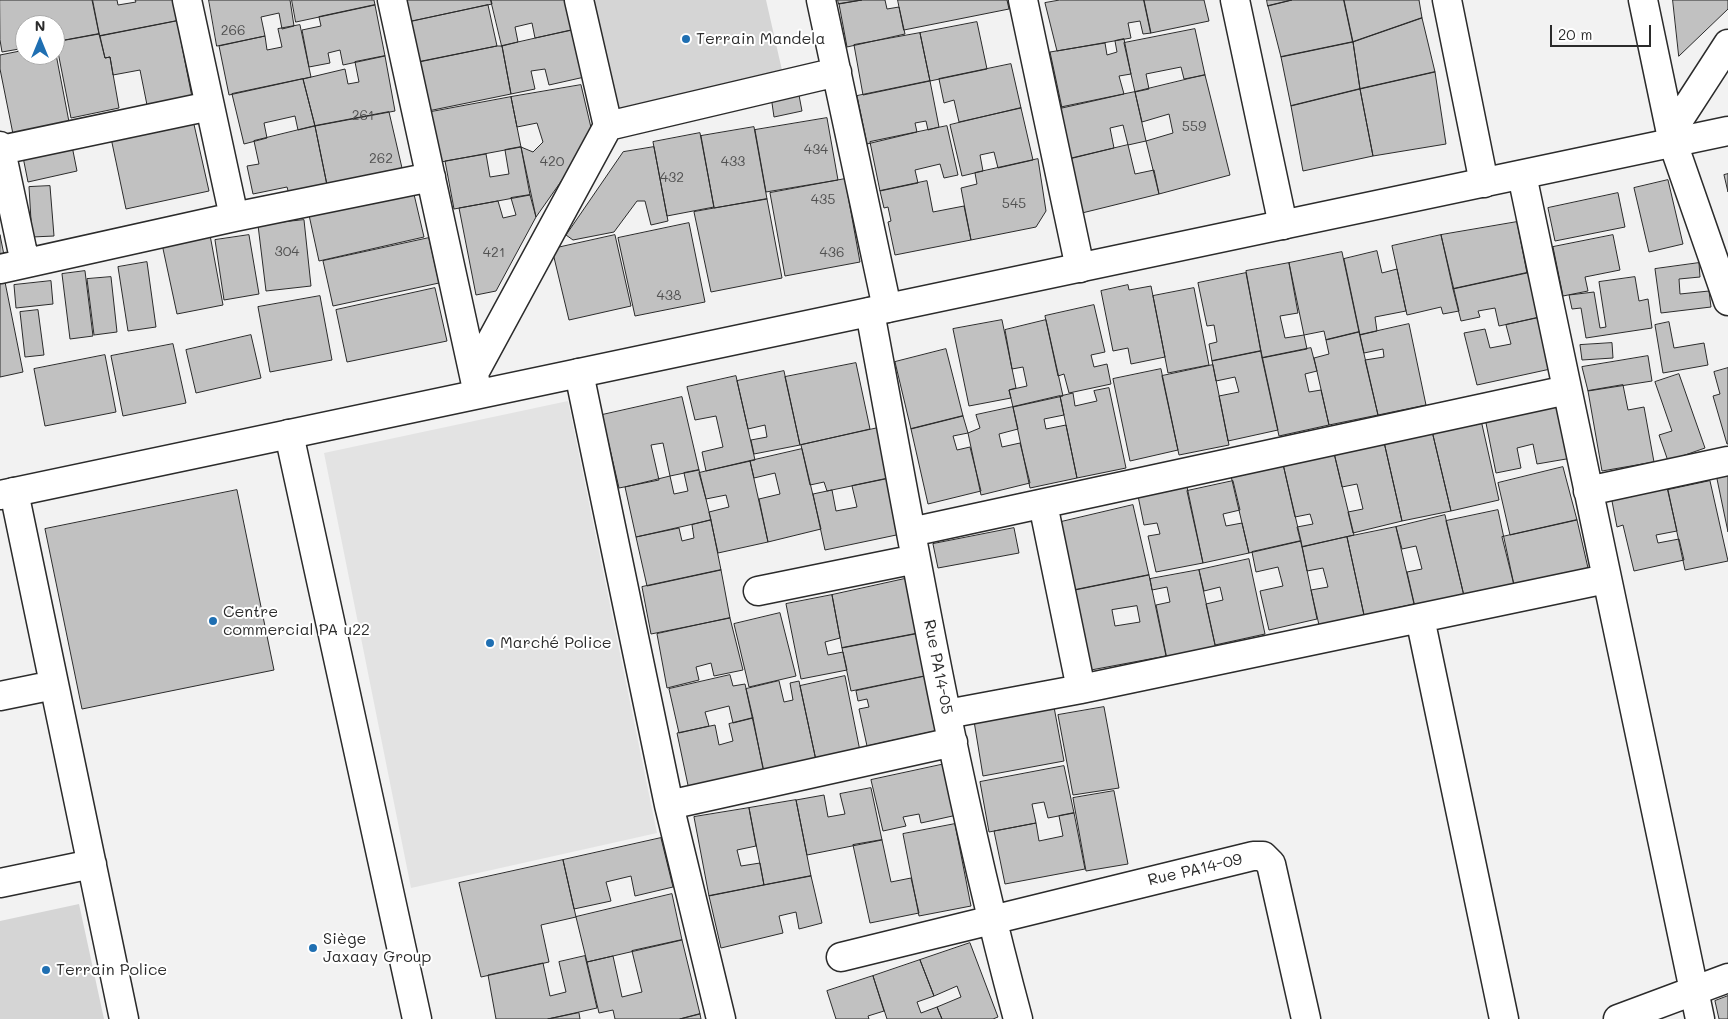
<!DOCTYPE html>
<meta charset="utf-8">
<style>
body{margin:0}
#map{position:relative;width:1728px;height:1019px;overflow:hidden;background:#f2f2f2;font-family:Mali,sans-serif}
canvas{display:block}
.north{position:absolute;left:15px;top:15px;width:50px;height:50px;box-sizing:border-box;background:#fff;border:1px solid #aaa;border-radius:50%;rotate:0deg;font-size:14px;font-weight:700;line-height:20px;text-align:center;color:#2b2b2b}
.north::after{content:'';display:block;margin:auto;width:18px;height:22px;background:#1f6fb2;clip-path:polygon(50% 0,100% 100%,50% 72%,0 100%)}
.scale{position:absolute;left:1550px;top:25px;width:101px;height:22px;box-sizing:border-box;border:2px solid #2b2b2b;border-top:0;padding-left:6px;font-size:15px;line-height:18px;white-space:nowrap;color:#2b2b2b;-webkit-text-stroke:4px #fff;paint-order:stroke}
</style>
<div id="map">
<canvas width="1728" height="1019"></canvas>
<div class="north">N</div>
<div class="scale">20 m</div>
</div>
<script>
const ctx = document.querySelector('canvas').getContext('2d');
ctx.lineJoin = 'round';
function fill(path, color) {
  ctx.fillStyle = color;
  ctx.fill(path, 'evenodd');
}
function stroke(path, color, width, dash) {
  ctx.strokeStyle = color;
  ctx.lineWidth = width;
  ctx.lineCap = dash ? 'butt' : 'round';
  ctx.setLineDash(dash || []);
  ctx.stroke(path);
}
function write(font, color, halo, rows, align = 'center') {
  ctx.font = font + ' Mali,sans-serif';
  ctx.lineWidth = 4;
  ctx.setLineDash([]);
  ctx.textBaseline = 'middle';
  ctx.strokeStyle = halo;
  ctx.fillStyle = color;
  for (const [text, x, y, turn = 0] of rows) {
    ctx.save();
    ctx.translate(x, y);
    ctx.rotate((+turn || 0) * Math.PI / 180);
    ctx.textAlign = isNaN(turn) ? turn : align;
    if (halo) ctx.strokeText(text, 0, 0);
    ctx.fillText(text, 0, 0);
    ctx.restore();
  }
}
fill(new Path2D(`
 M568,401L657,833L411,888L324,453Z`), '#e3e3e3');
fill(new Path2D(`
 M590,0H766L784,79L615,117Z
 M79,904L104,1019H0V921Z`), '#d5d5d5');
const building = new Path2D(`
 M0,0H92L99,34L55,42V25H25V48L2,52L0,40Z
 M93,0H117L118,5L136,2L135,0H177L181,20L100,36Z
 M209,0H290L294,26L282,29L279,13L261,17L265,36L217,46Z
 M292,0H374L375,5L296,22Z
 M402,0H491L492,4L407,22Z
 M491,0H571L577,29L535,38L532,23L515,27L518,42L502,46Z
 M838,0H862L839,4Z
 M862,0H885L887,9L899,7L905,34L847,47L839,4Z
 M898,0H1007L1009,9L904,30Z
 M1060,0H1144L1151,33L1143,34L1140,21L1128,23L1131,38L1057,51L1045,3Z
 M1144,0H1204L1209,21L1151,33Z
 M1267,0H1292L1268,6Z
 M1292,0H1344L1353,42L1281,57L1268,6Z
 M1344,0H1419L1422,18L1353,42Z
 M1673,0H1728V9L1679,56Z
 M375,5L385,56L343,65L340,50L328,53L330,63L309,67L302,30L321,26L319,17Z
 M488,5L497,46L419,62L410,22Z
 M1422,18L1435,72L1360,89L1353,42Z
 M177,21L192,97L147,105L140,70L113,75L110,57L105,58L100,36Z
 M977,22L987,69L930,81L920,33Z
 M300,25L311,77L229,95L219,46L265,36L267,50L282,47L278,29Z
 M577,29L589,76L549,85L545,69L531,71L535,89L511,94L502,46Z
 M1195,29L1205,75L1184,79L1181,67L1146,74L1149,89L1135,92L1124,43Z
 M920,33L930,81L863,95L854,45Z
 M99,34L105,58L110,57L119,108L71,118L56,42Z
 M1124,39L1131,74L1119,76L1124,94L1062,108L1050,52L1105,43L1107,55L1117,52L1115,41Z
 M1353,42L1360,89L1291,106L1281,57Z
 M497,46H502L511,94L428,111L419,62Z
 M55,49L70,127L13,134L0,69V55L25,50V55H55Z
 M385,56L395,111L315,126L303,79L345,69L348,84L359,82L355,62Z
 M1011,64L1021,108L959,122L954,100L944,103L939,79Z
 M1435,72L1446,144L1373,156L1360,89Z
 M1205,75L1230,175L1159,194L1146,141L1173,133L1169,114L1142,122L1135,92Z
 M303,79L315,126L298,130L295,116L264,123L267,138L244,144L232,94Z
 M930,81L939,127L928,130L926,121L915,123L917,132L867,144L857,96Z
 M581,85L593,136L536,217L521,147L533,152L543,142L537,123L517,127L511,97Z
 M1360,89L1373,156L1303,171L1291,106Z
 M798,90L802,111L774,117L771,96Z
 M1135,92L1146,141L1128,145L1123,125L1110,128L1114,148L1069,159L1058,108Z
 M511,97L521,147L441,162L431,112Z
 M1021,108L1033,160L998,168L994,152L980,155L983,171L962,176L950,125Z
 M389,112L402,168L327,185L315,126Z
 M827,118L838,180L766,192L755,130Z
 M193,120L209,191L126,209L111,138Z
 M315,126L327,185L289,194L287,187L253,194L247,166L259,164L254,141Z
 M947,126L958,175L944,178L940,164L915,170L918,183L880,191L870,142Z
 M754,127L767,199L714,208L701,136Z
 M700,133L714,207L667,216L653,142Z
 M1128,145L1135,174L1154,170L1159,194L1082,213L1069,159Z
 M72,146L77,171L28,182L23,157Z
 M521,147L530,195L454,209L445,161L486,154L490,177L509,174L505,150Z
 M654,147L668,221L651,225L645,201H637L614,232L573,240L566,235L623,152Z
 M1038,159L1046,211L1036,227L971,240L961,188L977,184L975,173Z
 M1728,174V192L1724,175Z
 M845,179L860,262L785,276L770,193Z
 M1668,180L1683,244L1649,252L1634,188Z
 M927,181L933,212L964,206L971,240L895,255L888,222L891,221L888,207L884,208L880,191Z
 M50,186L54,236L32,237L29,187Z
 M413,190L424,237L319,261L309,215Z
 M1618,193L1625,227L1555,241L1548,208Z
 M530,195L536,217L496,291L476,295L459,208L498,201L503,218L516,215L511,198Z
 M767,199L782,278L711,292L694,212Z
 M304,220L311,286L266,291L258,225Z
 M1517,222L1527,273L1453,289L1441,235Z
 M689,223L705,302L635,316L618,238Z
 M0,235L5,260L0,261Z
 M210,235L223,305L177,314L162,244Z
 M249,235L259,294L224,300L215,240Z
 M615,235L631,306L569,320L552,249Z
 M1441,235L1459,311L1443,314L1441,307L1407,315L1392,246Z
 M1613,235L1620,270L1585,277L1588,291L1563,296L1553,247Z
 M429,238L439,283L333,306L323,261Z
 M1377,251L1382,273L1397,269L1406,311L1375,317L1377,331L1360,335L1344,259Z
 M1342,252L1359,332L1326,340L1324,331L1304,335L1289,263Z
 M147,262L156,327L128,331L118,267Z
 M1289,263L1298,313L1280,316L1285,338L1304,335L1307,349L1262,358L1246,271Z
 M1699,263L1700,277L1679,279L1680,294L1709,291L1711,307L1661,313L1655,269Z
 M85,271L93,336L70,339L62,274Z
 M1531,272L1541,317L1499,326L1495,308L1478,311L1480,317L1461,321L1453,289Z
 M1246,273L1261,351L1212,361L1209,344L1217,342L1214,325L1207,326L1198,283Z
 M4,277L23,372L0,377V278Z
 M111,277L117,332L94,335L87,279Z
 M1635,277L1639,301L1648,299L1652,328L1586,338L1581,308L1572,309L1569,295L1594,292L1600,328L1606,327L1599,282Z
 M51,281L53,304L16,308L14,285Z
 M1128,285L1129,290L1151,286L1165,357L1131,364L1128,348L1113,351L1101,291Z
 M435,288L447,341L347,362L336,310Z
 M1194,288L1209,365L1168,373L1153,296Z
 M320,296L332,360L270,372L258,307Z
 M1094,305L1105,352L1091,355L1094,367L1107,364L1111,384L1069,393L1064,374L1058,376L1045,316Z
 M38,310L44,355L25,357L20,312Z
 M1541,317L1555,368L1477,385L1464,333L1485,329L1490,348L1511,344L1506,325Z
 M1002,320L1016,388L1009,390L1011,398L969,406L953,329Z
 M1046,320L1063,396L1013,407L1009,390L1027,386L1023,367L1012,369L1005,330Z
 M1669,322L1674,348L1704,343L1708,365L1663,373L1655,325Z
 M1409,324L1426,405L1378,415L1365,360L1384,357L1383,349L1364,353L1360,335Z
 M1359,332L1378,415L1329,425L1314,358L1329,354L1326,340Z
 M251,335L261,378L196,393L186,350Z
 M1612,343L1613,358L1582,360L1580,345Z
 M173,344L186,403L123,416L111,356Z
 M1311,348L1317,371L1305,374L1309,392L1321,390L1329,425L1279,436L1262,358Z
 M946,349L963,416L911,429L895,362Z
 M1261,351L1278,430L1228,441L1219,396L1239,392L1235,377L1216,381L1212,361Z
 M105,355L116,412L45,426L34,369Z
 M1648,356L1652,381L1588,391L1582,367Z
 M856,363L870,429L800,445L785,377Z
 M1213,365L1229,445L1179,455L1162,376Z
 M1728,368V444H1727L1713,396L1720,394L1714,372Z
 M1161,369L1178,450L1130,461L1113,379Z
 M784,371L800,445L754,454L751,440L767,437L765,425L748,429L737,381Z
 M1679,374L1705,448L1668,461L1659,435L1672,431L1655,382Z
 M736,376L755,460L706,471L702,452L723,447L716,416L695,420L687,387Z
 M1623,385L1628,410L1644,407L1654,462L1602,471L1588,391Z
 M1109,388L1126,468L1077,478L1060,396L1073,393L1075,406L1097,401L1094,391Z
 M1060,396L1064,415L1044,419L1046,429L1066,425L1077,478L1030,488L1013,407Z
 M682,397L699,470L670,476L663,443L651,445L659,480L619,488L602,415Z
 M1560,402L1572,458L1537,464L1533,444L1517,448L1521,468L1496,473L1485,418Z
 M1013,407L1018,429L999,434L1002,447L1020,443L1030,483L981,495L968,433L980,428L976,415Z
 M963,416L968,433L953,436L957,450L970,447L981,491L928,504L911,429Z
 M1481,420L1499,500L1451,511L1432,431Z
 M878,428L890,478L827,491L824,482L810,485L801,445Z
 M1432,431L1451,511L1402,521L1384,442Z
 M1384,442L1402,521L1353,533L1348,512L1363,509L1357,484L1342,487L1334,453Z
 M802,449L821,529L768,542L759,499L780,494L775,473L754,478L750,461Z
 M1334,453L1354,535L1302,547L1297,527L1313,524L1310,514L1295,517L1283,464Z
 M750,461L768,542L718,553L709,512L729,507L726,495L706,499L699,473Z
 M1283,464L1301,541L1249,553L1231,476Z
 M1563,467L1577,520L1510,535L1498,483Z
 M699,470L711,520L636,537L625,487L670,476L674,494L688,491L684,473Z
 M1728,471V532L1716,474Z
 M890,478L901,534L825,550L813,494L832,490L836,511L857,507L852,486Z
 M1233,481L1240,510L1223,514L1226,526L1242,523L1249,553L1203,563L1187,491Z
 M1710,481L1728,561L1685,570L1668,490Z
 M1186,482L1203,563L1156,572L1148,536L1160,534L1157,523L1144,525L1137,491Z
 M1666,483L1677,531L1656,535L1658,543L1679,539L1684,560L1634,571L1623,525L1617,527L1611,496Z
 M237,490L274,670L82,709L45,529Z
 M1133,505L1149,575L1075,590L1061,522Z
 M1498,510L1514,585L1464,596L1446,521Z
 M1445,515L1464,596L1415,607L1407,572L1422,569L1416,546L1402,549L1396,527Z
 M711,520L721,570L647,586L636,537L679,528L682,541L694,538L692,525Z
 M1577,520L1588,568L1514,585L1502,537Z
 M1396,527L1414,604L1364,615L1347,537Z
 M1014,528L1019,553L938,568L933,544Z
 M1347,537L1364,615L1319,625L1311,590L1328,587L1323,568L1307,571L1302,547Z
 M1301,541L1317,619L1269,630L1260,591L1283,586L1278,567L1256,572L1252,552Z
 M1249,559L1265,634L1215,645L1206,604L1223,600L1220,587L1204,591L1199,570Z
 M721,570L730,618L651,634L642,587Z
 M1199,570L1216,649L1167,659L1156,605L1170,602L1167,587L1152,590L1150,579Z
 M1149,575L1166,656L1091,670L1075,590ZM1137,606L1140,622L1115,626L1112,610Z
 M909,578L920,633L842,648L832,595Z
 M832,595L840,638L825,642L828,655L843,652L847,670L801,679L786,604Z
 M780,613L796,676L749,687L734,624Z
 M730,618L743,670L714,676L711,663L696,667L699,680L667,688L657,634Z
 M920,633L929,675L851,691L842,648Z
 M730,675L733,686L745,684L753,718L733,723L729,706L705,712L709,726L679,733L669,689Z
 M932,675L944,729L867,746L859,709L869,707L867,699L858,701L856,691Z
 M845,676L861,756L817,765L800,686Z
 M779,681L784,702L793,700L790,683L799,681L817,765L765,776L746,689Z
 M1054,707L1064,761L983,776L974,721Z
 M1104,707L1119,788L1073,795L1058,715Z
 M753,718L764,774L689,790L677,733L715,725L719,745L733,741L729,724Z
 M945,764L957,815L921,823L919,814L903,817L906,826L883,831L871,780Z
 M1064,766L1074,813L1048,818L1044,802L1032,804L1036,823L989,832L980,782Z
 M871,788L882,840L807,855L796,800L824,795L828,817L845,814L840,794Z
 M1114,791L1128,864L1086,871L1073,798Z
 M796,800L811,876L764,885L749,808Z
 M749,808L756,846L737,850L741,866L760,863L764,885L709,896L694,817Z
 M1074,813L1085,869L1005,884L994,831L1036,823L1039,841L1063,836L1059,816Z
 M955,824L971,906L919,916L903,834Z
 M661,838L673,887L635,896L631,876L606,882L611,901L574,909L563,860Z
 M882,840L891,882L911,878L919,913L870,923L853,845Z
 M563,860L576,917L541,925L549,962L481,977L459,883Z
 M811,876L822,923L799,929L796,912L779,916L783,933L721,948L709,896Z
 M672,894L682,940L587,962L576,917Z
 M682,940L700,1014L680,1019H615L613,1010L599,1013L587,962L613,956L622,997L642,992L632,951Z
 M970,943L998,1017L993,1019H942L937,1007L961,997L957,986L934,996L920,960Z
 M585,956L597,1008L548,1019H496L488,975L543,963L550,996L566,992L559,962Z
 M920,960L934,996L917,1002L921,1013L937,1007L942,1019H887L873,976Z
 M873,976L884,1011L868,1016L869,1019H836L827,991Z
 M1728,996V1019H1719L1715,1001Z
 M579,1013L580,1019H548Z
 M700,1014L701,1019H680Z`);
fill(building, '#c1c1c1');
stroke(building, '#2b2b2b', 1);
const street = new Path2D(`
 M187,0L234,217
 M392,0L475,380
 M821,0L887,308
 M1023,0L1080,268
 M1235,0L1283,225
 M1447,0L1484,183
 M1643,0L1673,143L1728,301
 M608,126L837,72
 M1671,132L1728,44
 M0,146L25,263
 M1,150L210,106
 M1522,175L1700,1019
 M0,269L234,217L431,177
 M870,312C914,548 955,787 1018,1019
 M474,373L608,126L579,0
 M579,373L669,805L721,1019
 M289,434L417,1019
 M1588,491L1728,461
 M14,492L124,1019
 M1043,504L1081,689
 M911,532L1567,390
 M758,591L916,559
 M1420,618L1504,1019
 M0,696L54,685
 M947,714L1081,689L1606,579
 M669,805L953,742
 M0,883L92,864
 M841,957L1253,856H1263L1271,864L1306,1019
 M1618,1019L1728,978`);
const secondary = new Path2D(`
 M0,495L1728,131`);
stroke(street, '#2b2b2b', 31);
stroke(secondary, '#2b2b2b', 31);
stroke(street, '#fff', 28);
stroke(secondary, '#fff', 28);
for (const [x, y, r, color] of [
 [686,39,5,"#1f6fb2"],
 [213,621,5,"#1f6fb2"],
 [490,643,5,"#1f6fb2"],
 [313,948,5,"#1f6fb2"],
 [46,970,5,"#1f6fb2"]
]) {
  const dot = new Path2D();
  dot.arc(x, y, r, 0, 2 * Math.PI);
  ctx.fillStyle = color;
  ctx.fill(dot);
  stroke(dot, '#fff', 2);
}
write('14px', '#505050', null, [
 ["266",233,31],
 ["261",363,116],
 ["559",1194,127],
 ["434",816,150],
 ["262",381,159],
 ["420",552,162],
 ["433",733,162],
 ["432",672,178],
 ["435",823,200],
 ["545",1014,204],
 ["304",287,252],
 ["421",494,253],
 ["436",832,253],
 ["438",669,296]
]);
write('16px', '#2b2b2b', '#fff', [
 ["Terrain Mandela",696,39],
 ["Centre",223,612],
 ["commercial PA u22",223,630],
 ["Marché Police",500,643],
 ["Siège",323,939],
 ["Jaxaay Group",323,957],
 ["Terrain Police",56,970]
], 'left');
write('16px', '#2b2b2b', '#fff', [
 ["Rue PA14-05",938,667,79],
 ["Rue PA14-09",1195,870,-13]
]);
</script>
